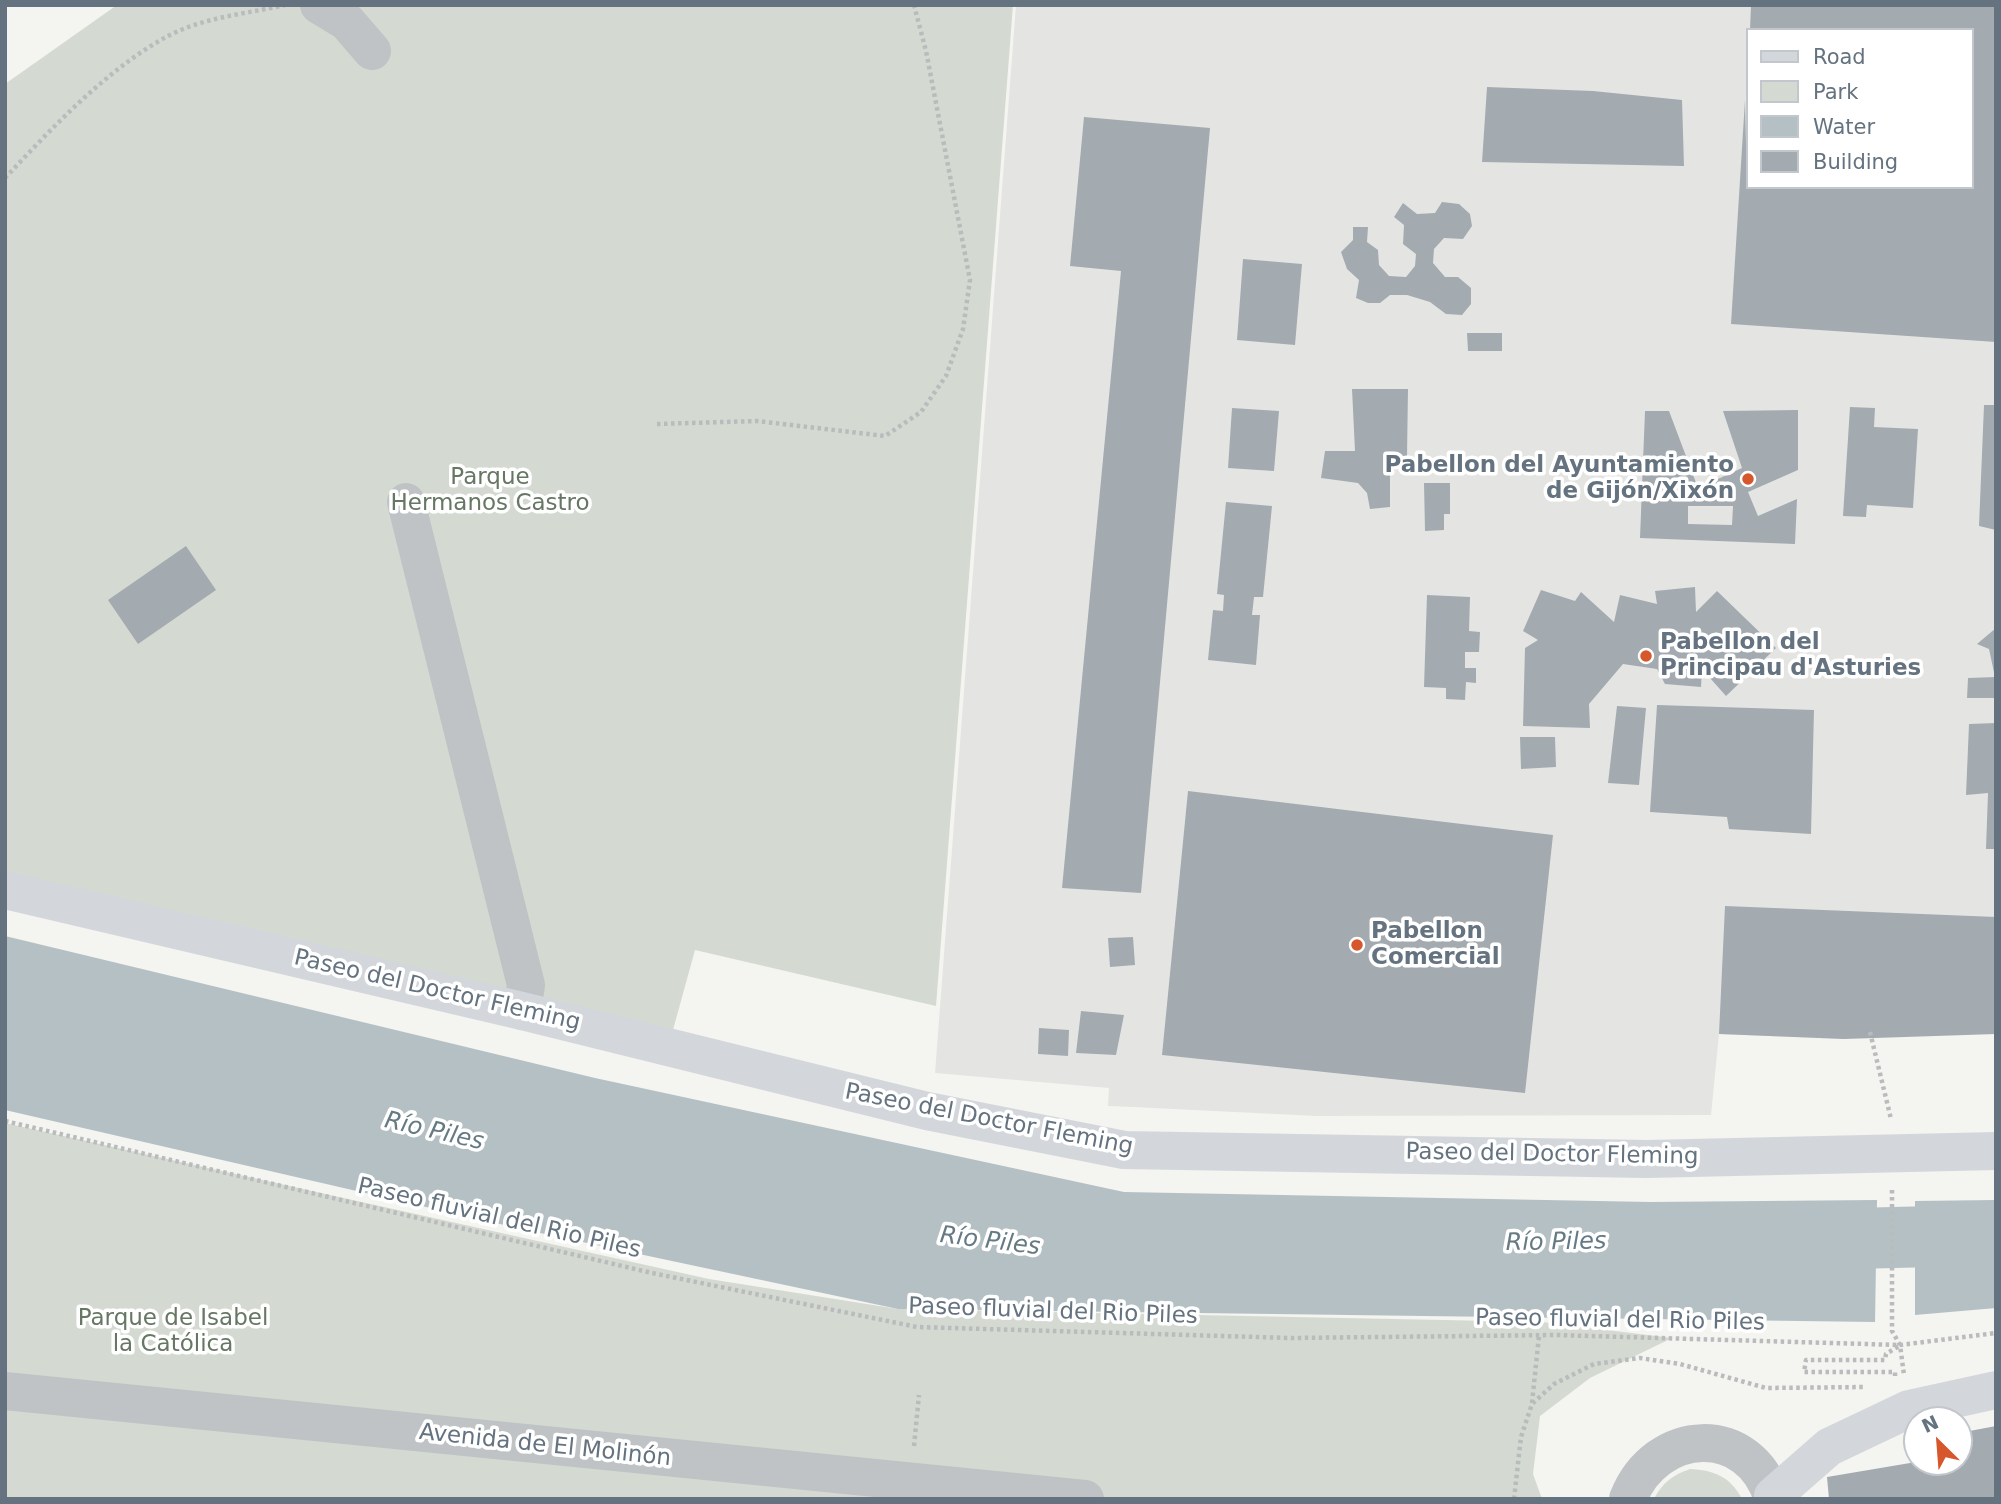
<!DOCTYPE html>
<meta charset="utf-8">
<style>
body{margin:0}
#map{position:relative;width:2001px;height:1504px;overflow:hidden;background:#f4f4f0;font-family:"DejaVu Sans",sans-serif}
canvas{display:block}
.frame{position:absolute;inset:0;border:7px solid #64737f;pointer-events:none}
.legend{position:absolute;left:1746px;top:28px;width:228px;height:161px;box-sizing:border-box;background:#fff;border:2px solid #c1c7cc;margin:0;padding:9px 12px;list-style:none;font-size:21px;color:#64737f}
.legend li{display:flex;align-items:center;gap:14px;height:35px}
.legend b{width:35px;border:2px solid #c1c7cc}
.north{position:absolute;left:1903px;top:1406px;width:70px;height:70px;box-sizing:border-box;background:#fff;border:2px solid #c1c7cc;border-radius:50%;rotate:335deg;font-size:19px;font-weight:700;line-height:28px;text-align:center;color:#64737f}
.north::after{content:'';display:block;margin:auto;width:24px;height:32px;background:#d7572d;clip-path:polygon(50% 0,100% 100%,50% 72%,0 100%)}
</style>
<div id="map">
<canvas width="2001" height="1504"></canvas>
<div class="frame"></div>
<ul class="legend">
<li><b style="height:9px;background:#d3d7db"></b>Road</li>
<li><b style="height:19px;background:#d4dad1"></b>Park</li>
<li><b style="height:19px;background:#b5c0c4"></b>Water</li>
<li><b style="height:19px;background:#a3abb0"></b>Building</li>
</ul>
<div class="north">N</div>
</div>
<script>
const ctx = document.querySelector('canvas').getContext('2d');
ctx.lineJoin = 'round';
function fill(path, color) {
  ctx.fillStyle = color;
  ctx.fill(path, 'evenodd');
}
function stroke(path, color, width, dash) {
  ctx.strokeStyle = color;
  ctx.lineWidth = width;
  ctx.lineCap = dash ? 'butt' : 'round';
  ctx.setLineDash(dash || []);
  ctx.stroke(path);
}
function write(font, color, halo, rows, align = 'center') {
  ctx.font = font + ' "DejaVu Sans",sans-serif';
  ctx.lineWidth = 7;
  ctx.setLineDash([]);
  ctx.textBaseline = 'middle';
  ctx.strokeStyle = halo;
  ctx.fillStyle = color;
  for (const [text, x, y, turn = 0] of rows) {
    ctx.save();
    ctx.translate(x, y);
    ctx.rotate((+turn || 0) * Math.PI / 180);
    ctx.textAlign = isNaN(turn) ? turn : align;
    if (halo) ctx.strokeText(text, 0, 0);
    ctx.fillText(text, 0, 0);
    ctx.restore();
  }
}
fill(new Path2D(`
 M1016,5H1996V1033L1870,1032L1844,1039L1719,1034L1711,1115L1316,1116L1133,1107L1108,1106L1109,1088L935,1073ZM1747,30H1971V187H1747Z`), '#e4e5e3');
fill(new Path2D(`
 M117,5H1013L936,1006L695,950L668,1048L5,890V84Z
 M5,1123L709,1279L898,1309L1542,1322L1672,1338L1590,1378L1540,1416L1533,1474L1542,1499H5Z
 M1690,1469C1714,1470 1731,1477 1742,1499H1654C1663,1482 1673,1475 1690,1469Z`), '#d4dad1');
fill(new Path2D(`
 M5,936L595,1078L1124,1192L1650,1202L1877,1200L1875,1322L898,1309L526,1230L5,1110Z
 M1996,1200V1308L1915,1315V1201Z`), '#b5c0c4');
stroke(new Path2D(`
 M1791,1240L1996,1235`), '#b5c0c4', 61);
fill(new Path2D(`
 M1751,5H1996V342L1731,324L1745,100L1747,187H1971V30H1750Z
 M1487,87L1593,91L1682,100L1684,166L1482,162Z
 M1084,117L1210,128L1141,893L1062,888L1121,271L1070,266Z
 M1442,202L1459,204L1470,214L1472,226L1463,239L1444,238L1434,249L1433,263L1445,277H1458L1471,288V304L1462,315L1446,314L1430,302L1407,295H1390L1380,303H1368L1356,298L1359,280L1347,269L1341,252L1353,240V227H1368L1367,242L1378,250L1379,265L1389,276L1406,277L1415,266L1416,254L1403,244L1404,225L1394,217L1403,203L1417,214L1435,213Z
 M1243,259L1302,264L1295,345L1237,340Z
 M1467,333H1502V351H1468Z
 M1352,389H1408L1407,457L1390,475V507L1370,509L1367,493L1358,483L1321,478L1325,451H1355Z
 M1984,405H1996V530L1979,526Z
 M1850,407L1875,408L1874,427L1918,429L1913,508L1867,505L1866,517L1843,516Z
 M1232,408L1279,411L1274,471L1228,468Z
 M1798,410V470L1748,492L1758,516L1797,499L1795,544L1640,538L1645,411H1669L1698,488L1742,468L1723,411ZM1688,506H1733L1732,525L1688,524Z
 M1424,483H1450V514H1444V530L1425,531Z
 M1226,502L1272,506L1263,597H1254L1252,615H1260L1256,665L1208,660L1213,610L1223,611L1224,595L1217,594Z
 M186,546L216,590L138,644L108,600Z
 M1695,587L1696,612L1717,591L1776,648L1726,696L1702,669L1701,687L1665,684L1657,669L1623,664L1589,704L1590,728L1523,726L1525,648L1538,640L1523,631L1541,590L1575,601L1581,592L1614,622L1620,595L1657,604L1655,591Z
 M1427,595L1470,597L1469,631L1480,632L1479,652H1465V668H1476V683L1466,682L1465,700L1446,699V688L1424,687Z
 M1996,628V676L1995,677L1989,649L1977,644Z
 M1996,677V698H1967L1968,678Z
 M1657,705L1814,710L1811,834L1729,829L1727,817L1650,812Z
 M1617,706L1646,708L1639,785L1608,783Z
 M1996,723V849H1986L1988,793L1966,795L1969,724Z
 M1520,737H1555L1556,767L1521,769Z
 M1188,791L1553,835L1525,1093L1162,1055Z
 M1725,906L1996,917V1034L1844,1039L1719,1034Z
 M1133,937L1135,965L1110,967L1108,938Z
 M1081,1011L1124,1015L1116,1055L1076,1053Z
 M1039,1028L1069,1030L1068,1056L1038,1054Z
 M1996,1426V1499H1829L1827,1477L1916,1462L1910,1443L1917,1441V1462H1959V1433Z`), '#a3abb0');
stroke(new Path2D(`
 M5,178C53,127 105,71 166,37C203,17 246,14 285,5
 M657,424L757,421L885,436L921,412L946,376L963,329L970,280L926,51L914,5
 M1870,1032L1891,1119
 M5,1121L652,1273L917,1327L1291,1338L1556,1335L1900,1345L1996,1333
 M1892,1190V1331L1900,1345L1904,1375
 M1895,1376V1372H1804L1806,1360H1885L1886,1354L1899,1346
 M1532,1403L1539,1336
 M914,1446L919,1395
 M1514,1499L1521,1437L1532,1404L1554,1384L1594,1364L1640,1358L1680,1364L1766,1388L1866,1387`), '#b9bbbd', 4.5, [3.5, 3.5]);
stroke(new Path2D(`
 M319,5L347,22L372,51
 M406,502L526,985L522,1011
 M5,1391L1085,1499
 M1628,1499C1656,1427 1750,1422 1773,1499`), '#bfc3c6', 38);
stroke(new Path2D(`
 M5,890L522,1011L927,1111L1124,1150L1647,1159L1996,1151
 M1773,1496L1829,1447L1909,1409L1996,1390`), '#d3d7db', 38);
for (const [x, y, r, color] of [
 [1748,479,7,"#d7572d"],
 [1646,656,7,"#d7572d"],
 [1357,945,7,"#d7572d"]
]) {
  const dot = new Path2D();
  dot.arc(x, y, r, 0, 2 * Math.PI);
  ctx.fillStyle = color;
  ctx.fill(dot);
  stroke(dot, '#fff', 2.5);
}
write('bold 23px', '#64737f', '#fff', [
 ["Pabellon del Ayuntamiento",1734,466,"right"],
 ["de Gijón/Xixón",1734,492,"right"],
 ["Pabellon del",1660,643],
 ["Principau d'Asturies",1660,669],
 ["Pabellon",1371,932],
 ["Comercial",1371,958]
], 'left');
write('23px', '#667763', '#fff', [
 ["Parque",490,478],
 ["Hermanos Castro",490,504],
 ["Parque de Isabel",173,1319],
 ["la Católica",173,1345]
]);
write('23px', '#64737f', '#fff', [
 ["Paseo del Doctor Fleming",437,991,13],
 ["Paseo del Doctor Fleming",989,1120,11],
 ["Paseo del Doctor Fleming",1552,1155,1],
 ["Paseo fluvial del Rio Piles",499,1219,13],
 ["Paseo fluvial del Rio Piles",1053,1312,2],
 ["Paseo fluvial del Rio Piles",1620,1321,1],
 ["Avenida de El Molinón",545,1446,6]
]);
write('italic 24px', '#657a83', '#fff', [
 ["Río Piles",434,1132,13],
 ["Río Piles",990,1242,7],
 ["Río Piles",1556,1243,-1]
]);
</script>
